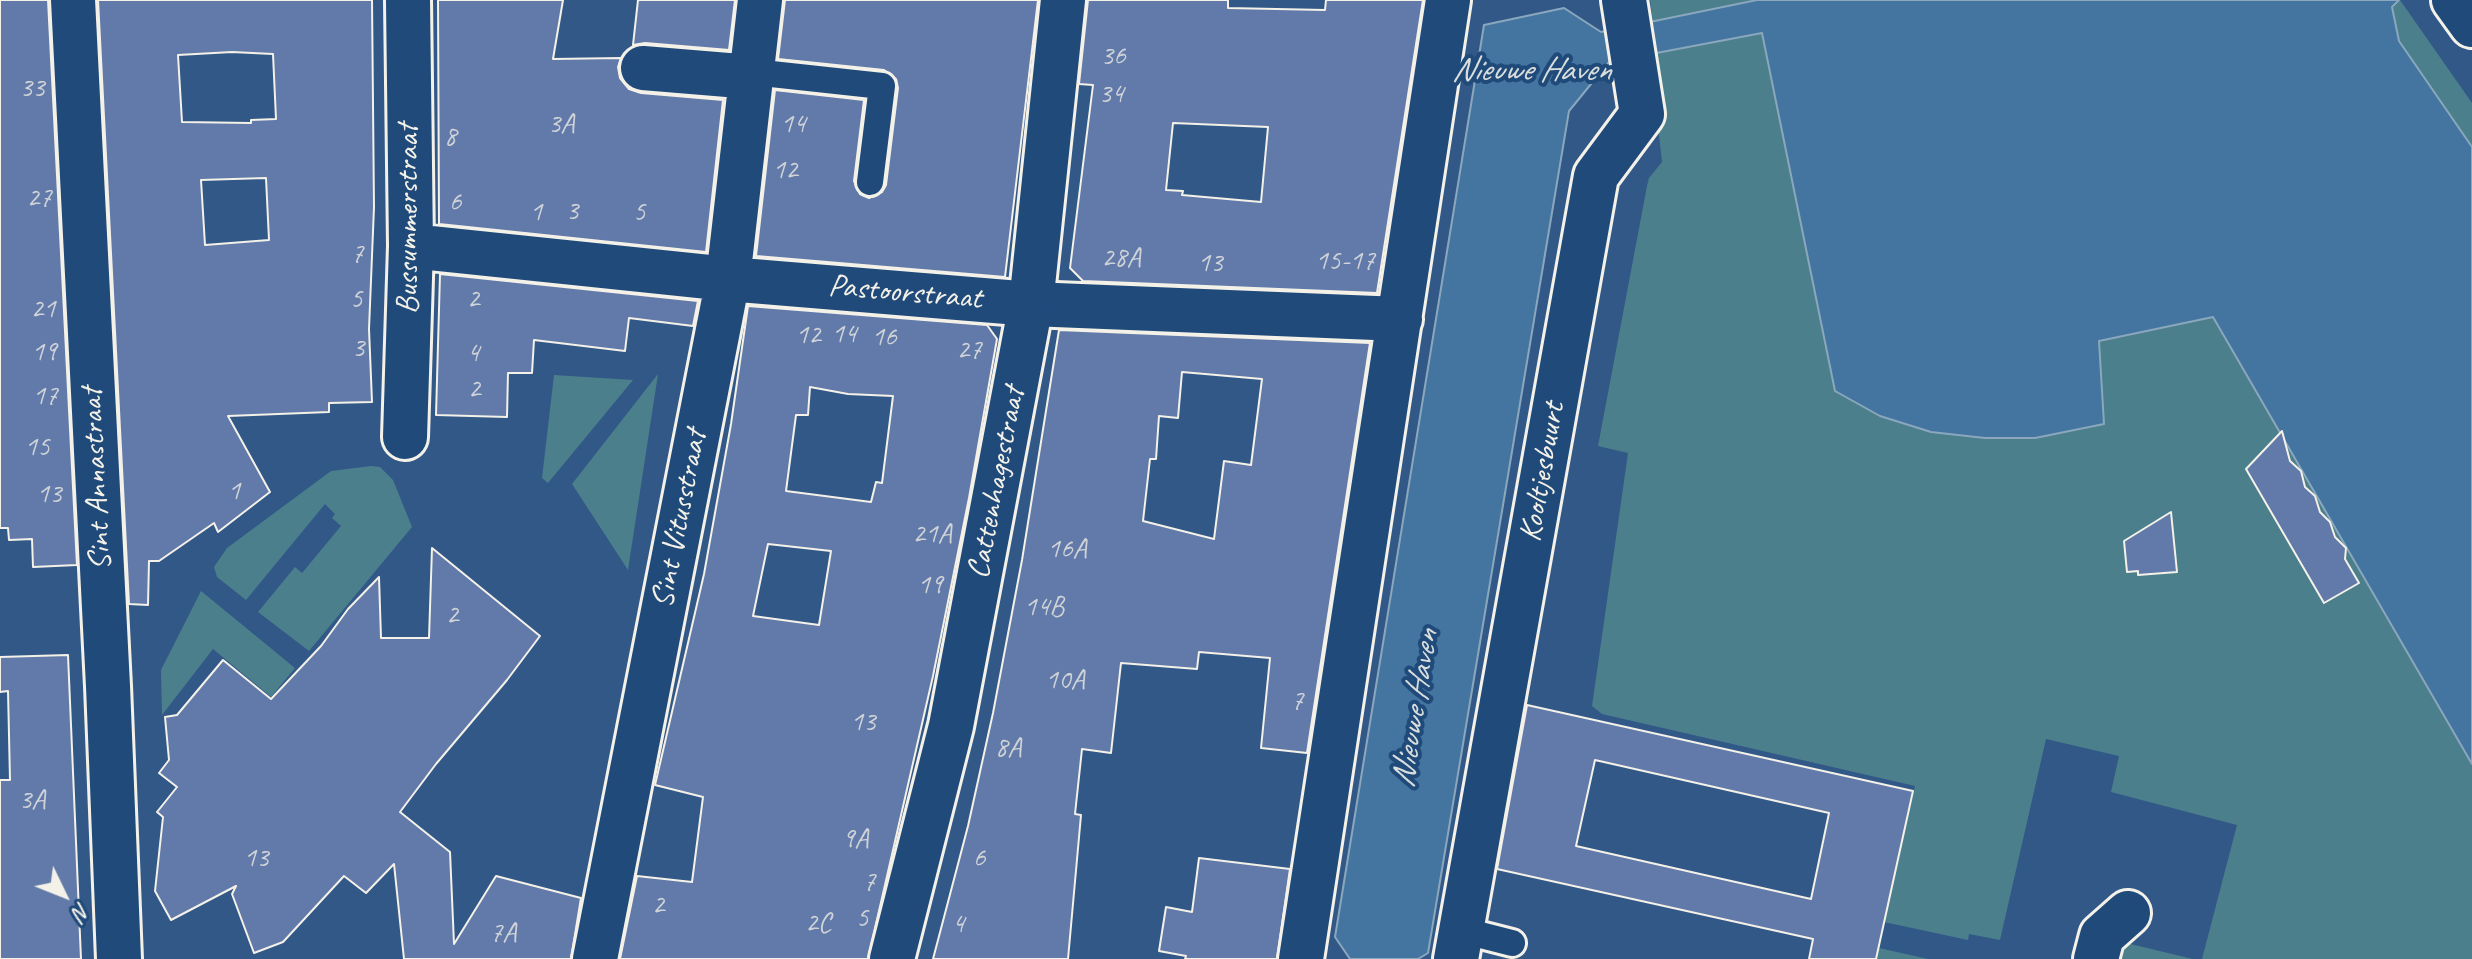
<!DOCTYPE html>
<style>
body{margin:0}
#map{position:relative;width:2472px;height:959px;overflow:hidden;background:#325888;font-family:Caveat,sans-serif}
canvas{display:block}
.north{position:absolute;left:24px;top:855px;width:80px;height:80px;-webkit-text-stroke:6px #1f4a7a;paint-order:stroke;rotate:133deg;font-size:22px;font-weight:700;line-height:32px;text-align:center;color:#f4f1e8}
.north::after{content:'';display:block;margin:auto;width:28px;height:36px;background:#f4f1e8;clip-path:polygon(50% 0,100% 100%,50% 72%,0 100%)}
</style>
<div id="map">
<canvas width="2472" height="959"></canvas>
<div class="north">N</div>
</div>
<script>
const ctx = document.querySelector('canvas').getContext('2d');
ctx.lineJoin = 'round';
function fill(path, color) {
  ctx.fillStyle = color;
  ctx.fill(path, 'evenodd');
}
function stroke(path, color, width, dash) {
  ctx.strokeStyle = color;
  ctx.lineWidth = width;
  ctx.lineCap = dash ? 'butt' : 'round';
  ctx.setLineDash(dash || []);
  ctx.stroke(path);
}
function write(font, color, halo, rows, align = 'center') {
  ctx.font = font + ' Caveat,sans-serif';
  ctx.lineWidth = 8;
  ctx.setLineDash([]);
  ctx.textBaseline = 'middle';
  ctx.strokeStyle = halo;
  ctx.fillStyle = color;
  for (const [text, x, y, turn = 0] of rows) {
    ctx.save();
    ctx.translate(x, y);
    ctx.rotate((+turn || 0) * Math.PI / 180);
    ctx.textAlign = isNaN(turn) ? turn : align;
    if (halo) ctx.strokeText(text, 0, 0);
    ctx.fillText(text, 0, 0);
    ctx.restore();
  }
}
fill(new Path2D(`
 M1650,0H1757V1L1653,23Z
 M2400,0L2472,103V147L2399,41L2392,7Z
 M1763,33L1835,391L2213,317L2472,764V959H2202L2237,825L2111,792L2119,756L2046,739L2000,940L1969,934L1968,940L1884,922L1915,786L1602,714L1592,706L1628,453L1598,446L1647,186L1649,178L1662,162L1650,54Z
 M658,374L628,570L572,484Z
 M554,375L633,380L548,483L542,478Z
 M371,466L380,467L393,480L412,527L309,651L258,612L295,567L302,573L341,526L332,518L335,514L325,504L246,600L217,577L214,567L227,548L331,471Z
 M201,591L295,668L271,697L213,649L162,715L161,670Z
 M2118,941L2193,959H2114Z
 M1879,948L1928,959H1876Z`), '#4b7f8c');
const water = new Path2D(`
 M1757,0H2399L2392,7L2399,41L2472,147V764L2213,317L2099,341L2104,424L2035,438H1985L1931,432L1880,416L1835,391L1762,33L1609,62L1569,111L1428,953L1418,959H1350L1335,937L1484,25L1564,8L1601,32Z`);
fill(water, '#4375a0');
stroke(water, '#8aa7bd', 2);
const building = new Path2D(`
 M0,0H48L77,565L33,567L32,539L9,540L8,528H0Z
 M98,0H372L374,207L369,329L372,402L329,403V412L228,416L270,492L218,532L214,523L159,561H149L148,605L129,604ZM232,52L273,54L276,119L251,120V123L182,122L178,55ZM266,178L269,240L205,245L201,180Z
 M438,0H563L553,59L621,58L618,67L620,78L629,89L641,93L723,100L706,252L439,224Z
 M638,0H735L729,50L645,43L633,45Z
 M785,0H1038L1005,277L756,256L775,90L864,100L854,181L860,194L869,198L882,192L886,185L898,88L896,79L884,70L778,59Z
 M1088,0H1228V8L1325,10L1326,0H1423L1377,293L1083,281L1070,268L1093,85L1079,84ZM1173,123L1268,127L1261,202L1182,195L1183,191L1166,190Z
 M440,274L698,301L693,326L629,318L625,351L534,340L532,373H508L507,417L436,415Z
 M748,306L987,325L997,339L969,498L933,676L868,959H620L637,876L692,882L703,797L655,785L704,574L731,424ZM810,387L848,394L893,396L882,483L876,482L871,502L786,491L796,415H808ZM768,544L831,551L819,625L753,616Z
 M1059,330L1370,343L1307,753L1261,748L1270,658L1199,652L1197,669L1121,663L1111,753L1082,749L1075,814L1081,815L1068,959H933L968,826L993,713L1022,560ZM1182,372L1262,379L1251,465L1224,461L1214,539L1143,521L1150,459H1156L1159,416L1178,418Z
 M2282,431L2290,461L2301,471L2305,487L2315,496L2320,512L2330,522L2335,537L2346,548L2345,559L2359,583L2324,603L2246,469Z
 M2171,512L2177,572L2138,575V571L2127,572L2124,541Z
 M432,548L540,636L507,680L436,764L400,812L450,852L454,944L496,876L581,898L571,959H404L394,864L366,893L344,876L283,942L254,953L232,894L236,886L171,920L155,891L163,817L157,812L177,787L159,773L169,760L165,717L177,715L223,660L271,699L321,646L348,609L379,577L381,638H429Z
 M68,655L81,959H0V780H10L8,691L0,692V657Z
 M1527,705L1913,791L1876,959H1809L1813,939L1497,869ZM1595,760L1829,813L1811,899L1576,846Z
 M1199,858L1290,869L1277,959H1185L1186,956L1159,951L1166,907L1192,912Z`);
fill(building, '#617aa9');
stroke(building, '#f4f1e8', 2);
const service = new Path2D(`
 M753,72L882,86L870,182
 M1461,930L1512,943`);
const minor = new Path2D(`
 M73,0L108,686L119,959
 M643,68L752,77
 M411,246L728,279L1031,304L1400,319
 M405,437L411,246L408,0
 M595,959L728,279L760,0
 M1301,959L1448,0
 M1456,959L1596,176L1642,114L1624,0
 M2096,959L2102,936L2128,913`);
const tertiary = new Path2D(`
 M2454,0L2472,25
 M892,959L951,726L1031,304L1063,0`);
stroke(service, '#f4f1e8', 32);
stroke(minor, '#f4f1e8', 50);
stroke(tertiary, '#f4f1e8', 50);
stroke(service, '#1f4a7a', 26);
stroke(minor, '#1f4a7a', 44);
stroke(tertiary, '#1f4a7a', 44);
write('28px', '#cfd3d8', null, [
 ["36",1113,57],
 ["33",32,89],
 ["34",1111,95],
 ["3A",561,125],
 ["14",793,125],
 ["8",450,138],
 ["12",785,171],
 ["27",39,199],
 ["6",455,203],
 ["3",572,212],
 ["1",536,213],
 ["5",639,213],
 ["7",357,255],
 ["28A",1121,259],
 ["15-17",1345,262],
 ["13",1210,264],
 ["5",356,300],
 ["2",473,300],
 ["21",43,310],
 ["14",844,335],
 ["12",808,336],
 ["16",884,338],
 ["3",358,349],
 ["27",969,351],
 ["19",44,353],
 ["4",473,354],
 ["2",474,390],
 ["17",45,397],
 ["15",37,448],
 ["1",234,492],
 ["13",49,495],
 ["21A",932,535],
 ["16A",1067,550],
 ["19",930,586],
 ["14B",1044,608],
 ["2",452,616],
 ["10A",1065,681],
 ["7",1297,702],
 ["13",863,723],
 ["8A",1008,749],
 ["3A",32,801],
 ["9A",855,840],
 ["13",256,859],
 ["6",979,859],
 ["7",869,883],
 ["2",658,906],
 ["5",862,919],
 ["2C",818,924],
 ["4",958,925],
 ["7A",503,934]
]);
write('32px', '#f4f1e8', '#1f4a7a', [
 ["Bussummerstraat",409,219,-90],
 ["Pastoorstraat",905,293,5],
 ["Kooltjesbuurt",1543,472,-80],
 ["Sint Annastraat",97,479,-93],
 ["Cattenhagestraat",997,483,-79],
 ["Sint Vitusstraat",680,519,-79]
]);
write('italic 34px', '#d9dedd', '#1f4a7a', [
 ["Nieuwe Haven",1531,71],
 ["Nieuwe Haven",1416,709,-81]
]);
</script>
